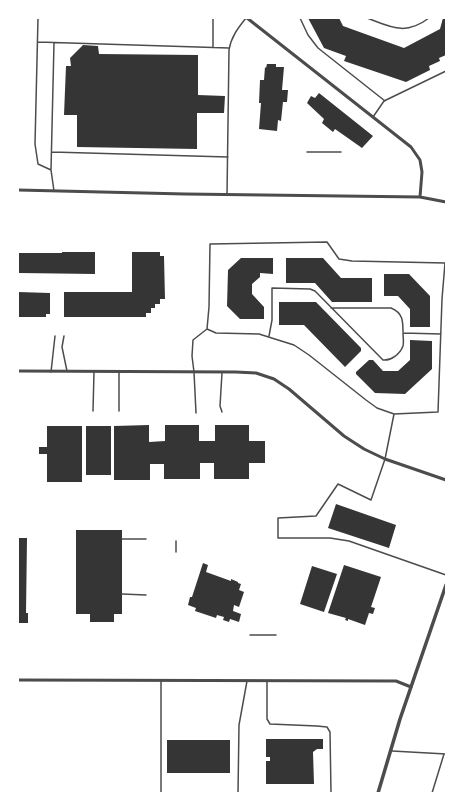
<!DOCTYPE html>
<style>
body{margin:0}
#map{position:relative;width:464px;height:811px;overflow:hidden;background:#fff;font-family:"Sofia Sans Condensed",sans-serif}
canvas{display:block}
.frame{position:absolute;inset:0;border:19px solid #fff;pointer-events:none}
</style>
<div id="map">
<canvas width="464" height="811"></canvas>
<div class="frame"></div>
</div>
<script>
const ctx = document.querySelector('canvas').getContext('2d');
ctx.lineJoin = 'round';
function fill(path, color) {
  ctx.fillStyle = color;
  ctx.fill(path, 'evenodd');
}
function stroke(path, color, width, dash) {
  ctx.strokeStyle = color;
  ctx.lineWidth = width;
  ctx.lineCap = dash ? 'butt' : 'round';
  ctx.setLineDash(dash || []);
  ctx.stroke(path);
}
fill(new Path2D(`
 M308,18H339L343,26L404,48L440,29L443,18H446V55L439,58L440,61L429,66L430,70L406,82L344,61L346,56L324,48Z
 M83,45L98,46L99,54L198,55V95L225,96L224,113H197V149L77,147V115H64L66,66H71L70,58Z
 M267,64H276V67H284L282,90H288L287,102H283L281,121L278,120L277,131L259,129L261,103H259L260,80H264L265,67L266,68Z
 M319,93L373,136L362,148L335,129L333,132L322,123L324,119L307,103L311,96L315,98Z
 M62,252H95V274L19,273V253H62Z
 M132,252H160V256H164L165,299H160V304H155V308H151V313H146V317H64V292H132Z
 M241,258H273V274L260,273V277L252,284V294L264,307V319H240L227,306L228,270Z
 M286,258H323L341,278H372V302H332L315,283H286Z
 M384,274H409L430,296V327H410V309L398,296H384Z
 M18,292L50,293V314H46V317H18Z
 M279,302H316L361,348V351L345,367L304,325H279Z
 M410,340L432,341V369L405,394L375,393L356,374V372L369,360H373L383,371H398L410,360Z
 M149,425V442L165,441V425H199V441H215V425H249V441H265V463H249V479H214V463H200V479H164V464H150V480H114V426Z
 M47,426H82V482H47V454H39V447H47Z
 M86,426H111V475H86Z
 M336,504L396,525L389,548L328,528Z
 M76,530H122V614H114V622H90V614H76Z
 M18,538H27L26,613H28V623H18Z
 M203,563L208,565L206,572L231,581V579L238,582V583L241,584L239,590L244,592L239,607L234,605L233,611L241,614L239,622L230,619L229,622L223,620L224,617L217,615L216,618L195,611L196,608L188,605L190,597H192Z
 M344,565L381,577L371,607L375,608L373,614L369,613L365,625L348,619V621L345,620L346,618L328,613Z
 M312,566L337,574L324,612L300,604Z
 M266,739H323V749H317L313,752L314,784H266V761H270V757H266Z
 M167,740H230V773H167Z`), '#353535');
stroke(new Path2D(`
 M38,18L35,144L38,164L51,170L54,191
 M213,18V47
 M300,18L308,35L318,48L385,101
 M367,18C391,27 405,36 429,18
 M38,42L229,48
 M373,117L384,101L446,71
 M52,152L228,157
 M307,152H341
 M51,170L54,43
 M227,195L229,50C231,37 238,28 246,18
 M331,308H391C403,313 403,321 403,332
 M207,329L216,333L259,334L294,345L309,355L366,400L377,408L394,414
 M64,336L62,347L67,371
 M269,336L272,320V288L310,289L315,291L383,360C391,361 400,354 403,346C404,342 403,337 403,333L441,334
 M51,372L55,336
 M119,372V411
 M222,373L220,406L222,412
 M93,411L94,372
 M196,413L194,372L192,356L193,340L207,329L209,307L210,244L327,242L339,259L352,261L445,263L442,299L438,412L394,414L385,459L371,500L338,484L316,516L278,518V538H330L349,541L446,575
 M122,539H146
 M176,541V552
 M122,594L146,595
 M250,635H276
 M267,681V719L270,724L317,726L327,727L330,732L331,793
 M392,751L446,754
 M161,793V681
 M238,793L239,725L247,681
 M432,793L444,754`), '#4c4c4c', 1.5);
stroke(new Path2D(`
 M247,18L411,147L420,160L422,172L420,197
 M18,190L185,194L420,197L446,202
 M18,371L236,372L256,373L274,379L289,389L344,436L364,449L385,459L446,480
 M18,680L396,681L411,687`), '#4c4c4c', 3);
stroke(new Path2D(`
 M378,793L400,719L446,585`), '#4c4c4c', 3.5);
</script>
